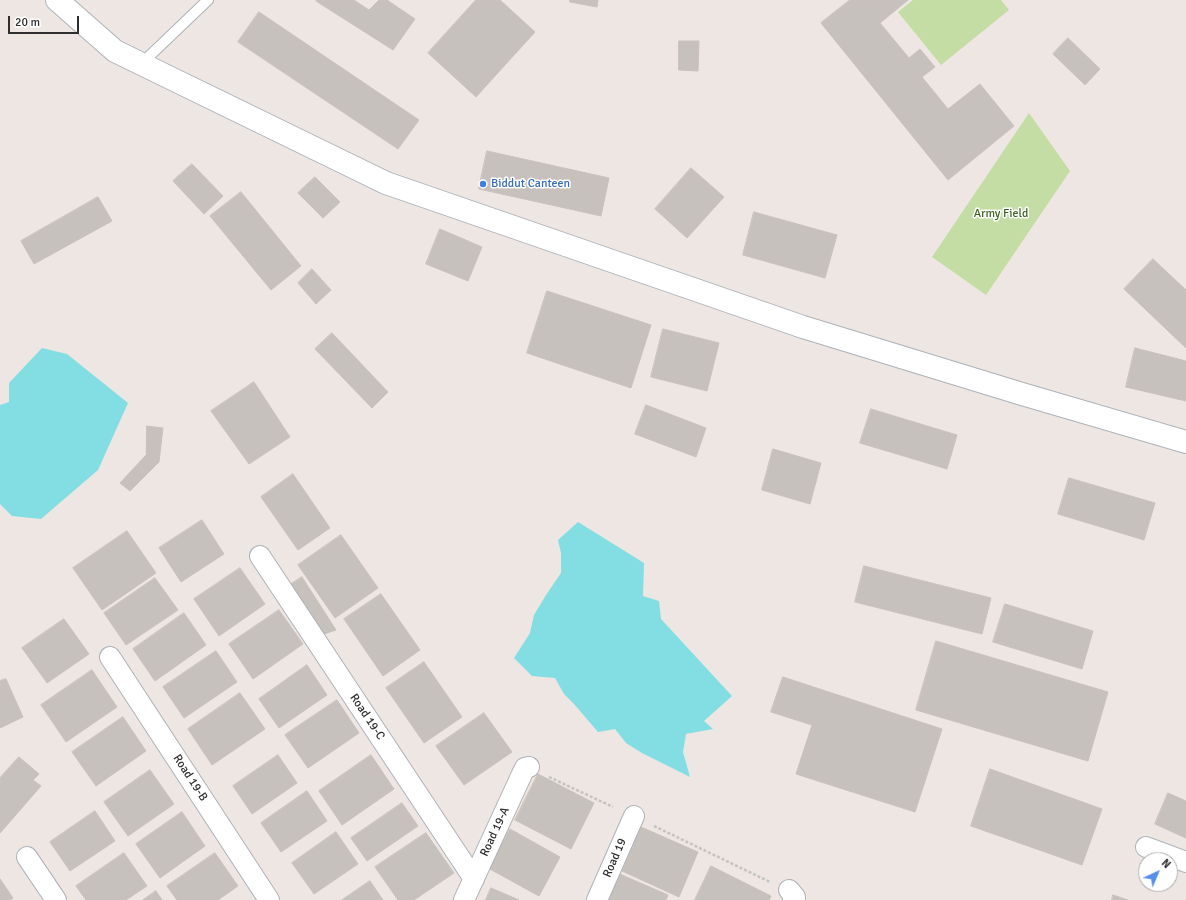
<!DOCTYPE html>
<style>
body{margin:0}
#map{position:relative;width:1186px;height:900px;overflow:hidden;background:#ede6e2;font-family:Signika,sans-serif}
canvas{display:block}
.north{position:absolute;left:1138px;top:852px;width:40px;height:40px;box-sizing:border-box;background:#fff;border:1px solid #ababab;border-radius:50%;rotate:44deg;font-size:11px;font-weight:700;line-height:16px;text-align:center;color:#2e2e2e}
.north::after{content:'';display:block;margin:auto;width:14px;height:18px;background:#558fe7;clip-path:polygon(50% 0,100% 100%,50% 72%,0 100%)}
.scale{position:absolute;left:8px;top:16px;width:71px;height:18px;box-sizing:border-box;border:2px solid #2e2e2e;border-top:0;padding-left:5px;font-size:12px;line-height:14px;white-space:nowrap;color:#2e2e2e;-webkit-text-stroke:3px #fff;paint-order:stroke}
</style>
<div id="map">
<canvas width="1186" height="900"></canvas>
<div class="north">N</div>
<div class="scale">20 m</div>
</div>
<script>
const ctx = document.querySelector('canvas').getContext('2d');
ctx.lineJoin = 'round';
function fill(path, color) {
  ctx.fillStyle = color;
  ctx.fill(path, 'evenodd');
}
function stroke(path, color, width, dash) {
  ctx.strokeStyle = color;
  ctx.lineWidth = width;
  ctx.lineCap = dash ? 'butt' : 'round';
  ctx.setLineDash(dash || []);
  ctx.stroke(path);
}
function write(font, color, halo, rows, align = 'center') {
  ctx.font = font + ' Signika,sans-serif';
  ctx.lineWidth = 3;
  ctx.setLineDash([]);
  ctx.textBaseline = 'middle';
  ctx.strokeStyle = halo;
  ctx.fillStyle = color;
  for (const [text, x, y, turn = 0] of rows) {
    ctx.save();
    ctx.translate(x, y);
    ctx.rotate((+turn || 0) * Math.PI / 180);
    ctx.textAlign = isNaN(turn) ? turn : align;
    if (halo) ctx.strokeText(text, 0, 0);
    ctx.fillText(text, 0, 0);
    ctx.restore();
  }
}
fill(new Path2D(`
 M913,0H1001L1009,10L941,65L898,12Z
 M1029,113L1070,171L986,295L932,257Z`), '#c4dda5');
fill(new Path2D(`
 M42,348L67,354L128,403L98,470L41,519L12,516L0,504V405L9,402V383Z
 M578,522L644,563L643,596L659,601L661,619L732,696L704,721L713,729L686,734L683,752L690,777L642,753L626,743L615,729L598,732L574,704L564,694L555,678L532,676L514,658L530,633L534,615L546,595L561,573V553L558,540Z`), '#82dee3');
const building = new Path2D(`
 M317,0H354L369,10L379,0H387L415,19L393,50L316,1Z
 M476,0H500L535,32L476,97L428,53Z
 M570,0H598L597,7L570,2Z
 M850,0H908L880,23L909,58L920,49L935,67L922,77L948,109L980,84L1014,126L948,180L821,23Z
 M259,12L419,120L398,149L238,42Z
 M1068,38L1100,69L1085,85L1053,54Z
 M679,41H699L698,71L679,70Z
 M487,151L609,178L601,216L479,189Z
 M192,164L223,196L204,214L173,181Z
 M691,168L724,197L687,238L655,209Z
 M315,177L340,202L323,218L298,193Z
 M241,192L301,266L271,290L210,216Z
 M98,197L112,221L34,264L21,241Z
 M754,212L837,235L825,278L743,255Z
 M440,229L482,247L468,281L426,264Z
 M1153,259L1186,290V348L1124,289Z
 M312,269L331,290L316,304L298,283Z
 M547,291L651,325L631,388L527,353Z
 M663,329L719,343L707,391L651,377Z
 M332,333L388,392L372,408L315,349Z
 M1135,348L1186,361V401L1126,387Z
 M254,382L290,437L249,464L211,411Z
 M646,405L706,428L696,457L635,434Z
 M871,409L957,435L947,469L860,443Z
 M147,426L163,428L159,462L130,491L120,483L146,455Z
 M773,449L821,463L810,504L762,490Z
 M293,474L330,528L298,550L261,497Z
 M1069,478L1155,503L1144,540L1058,514Z
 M202,520L224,554L181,582L159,548Z
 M127,531L156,573L102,610L73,568Z
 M341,535L378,588L335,618L298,565Z
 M864,566L991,598L982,634L855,602Z
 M240,568L265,604L219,636L194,599Z
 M302,577L336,630L318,636L287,587Z
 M155,578L178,610L126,645L104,613Z
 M381,594L420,650L383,676L344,619Z
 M1005,604L1093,631L1082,669L993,642Z
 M279,610L303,644L253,679L229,644Z
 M184,613L206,645L155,681L133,649Z
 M64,619L89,654L47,683L22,648Z
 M936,641L1108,692L1088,761L916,710Z
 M216,651L237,682L184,718L163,687Z
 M424,662L462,717L424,743L386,688Z
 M307,665L327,695L279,728L259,699Z
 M92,670L117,707L66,742L41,705Z
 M783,677L942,729L915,812L796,774L812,725L771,712Z
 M6,679L23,717L0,728V681Z
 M240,693L265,729L212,765L188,729Z
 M337,700L359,733L308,768L285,735Z
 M484,713L512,752L464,785L436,746Z
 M123,717L146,751L96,786L72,752Z
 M278,755L297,783L252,814L233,786Z
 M371,755L394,789L342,825L319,791Z
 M19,757L39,774L33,780L41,786L0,833V778Z
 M990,769L1102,809L1082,865L971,826Z
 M150,770L174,804L128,836L104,802Z
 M538,774L594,803L571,849L515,820Z
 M307,791L327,821L281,852L261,823Z
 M1168,793L1186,801V838L1155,824Z
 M402,803L418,826L367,861L351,838Z
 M95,811L115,841L70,871L50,842Z
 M182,812L205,846L160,878L136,844Z
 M641,827L698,852L679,897L622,871Z
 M510,829L560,857L539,896L488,868Z
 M336,832L358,864L314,894L292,863Z
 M426,833L454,873L414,900H398L375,867Z
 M124,853L147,886L126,900H86L76,886Z
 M215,853L238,886L218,900H177L167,886Z
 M711,866L771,896L769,900H695Z
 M615,872L668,895L666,900H603Z
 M0,879L13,898L10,900H0Z
 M370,881L383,900H342Z
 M491,888L519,900H486Z
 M156,891L162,900H143Z
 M1113,895L1128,900H1112Z`);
fill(building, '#c6c1bd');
stroke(building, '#c9c1bb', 1);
const lane = new Path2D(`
 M141,64L208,0`);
const street = new Path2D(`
 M260,556L474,879
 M110,657L269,900
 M1146,847L1186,862
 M27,857L56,900
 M789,890L795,897L793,900
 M464,900L522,774L525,768L529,767
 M597,900L634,816`);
const secondary = new Path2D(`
 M57,0L115,51L386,183L803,327L1022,394L1186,442`);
stroke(lane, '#aeb2b8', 12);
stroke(street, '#aeb2b8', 22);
stroke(secondary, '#aeb2b8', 24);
stroke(new Path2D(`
 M549,777L613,807
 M654,826L770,882`), '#c4c4c4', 2.5, [3, 2]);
stroke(lane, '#fff', 10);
stroke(street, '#fff', 20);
stroke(secondary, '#fff', 22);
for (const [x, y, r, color] of [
 [483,184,4,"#3f7fe0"]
]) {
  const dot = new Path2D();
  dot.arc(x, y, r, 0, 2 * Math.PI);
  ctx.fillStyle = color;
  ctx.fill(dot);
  stroke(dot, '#fff', 1.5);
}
write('12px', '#366cbe', '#fff', [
 ["Biddut Canteen",491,184]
], 'left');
write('12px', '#3f6524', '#fff', [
 ["Army Field",1001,214]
]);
write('12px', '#2e2e2e', '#fff', [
 ["Road 19-C",367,717,56],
 ["Road 19-B",190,778,57],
 ["Road 19-A",495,832,-65],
 ["Road 19",615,858,-67]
]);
</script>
